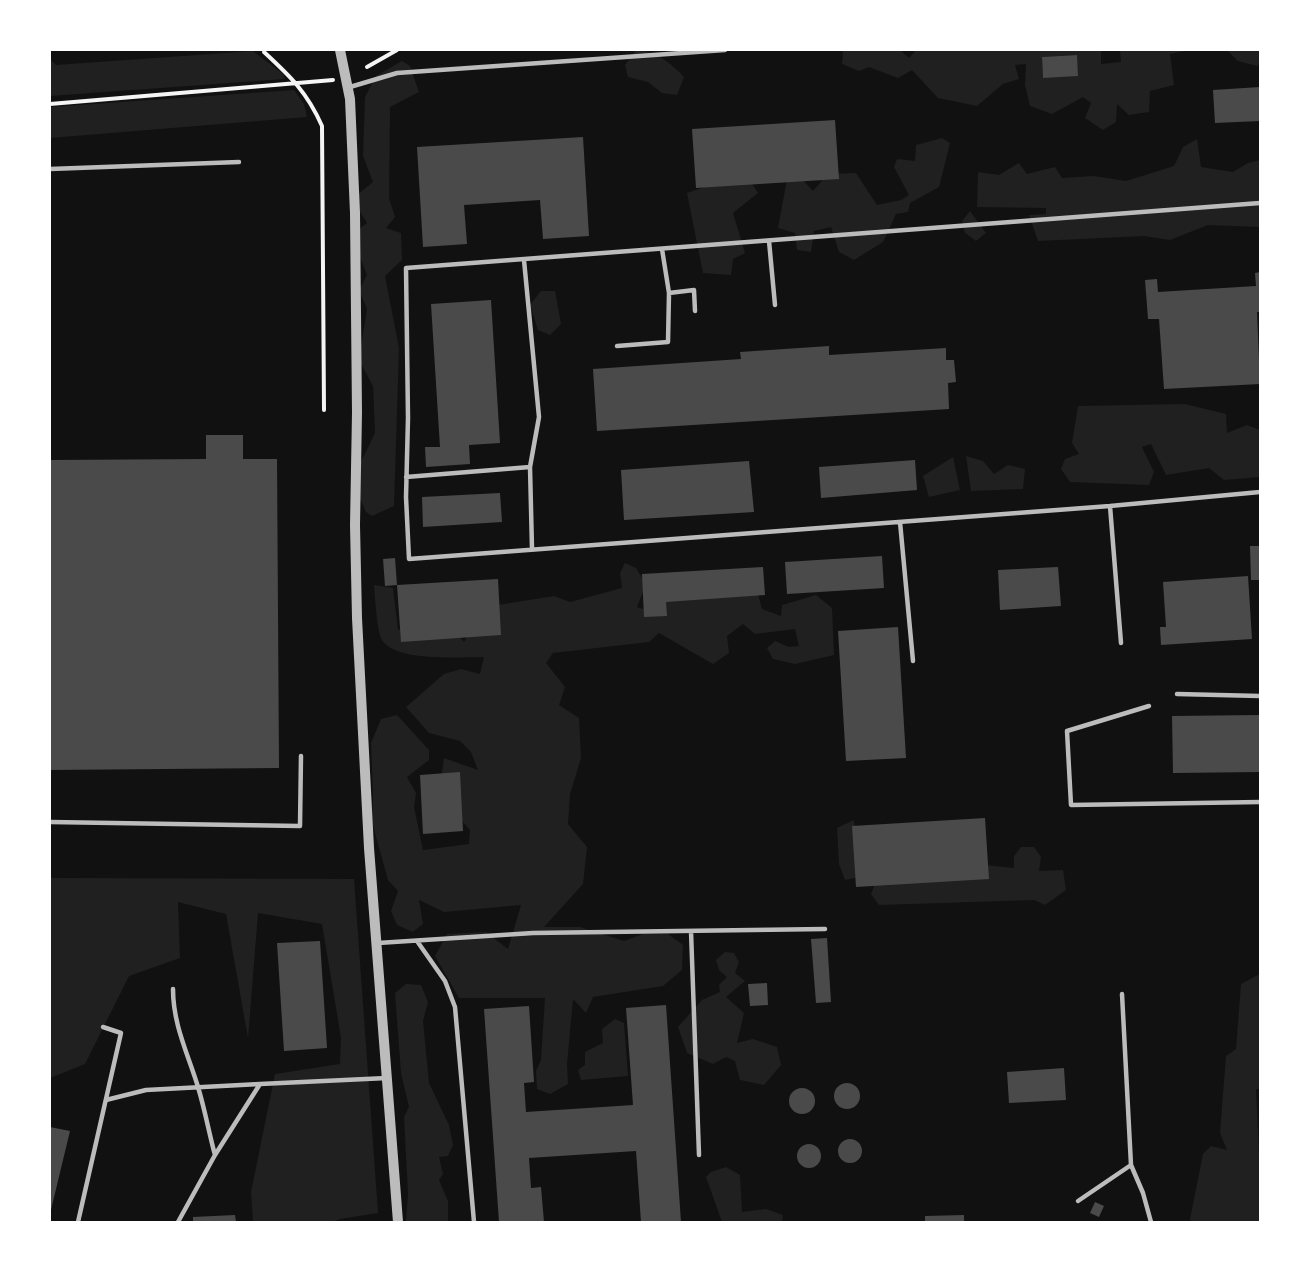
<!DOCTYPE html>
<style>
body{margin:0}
#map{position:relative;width:1310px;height:1272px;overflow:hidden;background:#111;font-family:Helvetica,sans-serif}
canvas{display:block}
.frame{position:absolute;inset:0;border:51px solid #fff;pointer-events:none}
</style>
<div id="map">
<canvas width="1310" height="1272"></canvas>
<div class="frame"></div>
</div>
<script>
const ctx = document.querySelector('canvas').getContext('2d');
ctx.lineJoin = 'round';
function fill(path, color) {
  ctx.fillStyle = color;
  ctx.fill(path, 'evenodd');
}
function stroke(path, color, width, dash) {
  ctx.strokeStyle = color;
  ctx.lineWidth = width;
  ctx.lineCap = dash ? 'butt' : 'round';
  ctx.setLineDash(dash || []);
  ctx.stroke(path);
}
fill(new Path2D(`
 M636,50C655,50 672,64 684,77L677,95L662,93L648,82L628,77L625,65Z
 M843,50H900L909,58L916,50H1101V64L1121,62L1120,50H1189L1170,54L1174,85L1150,91L1149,112L1129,115L1117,104L1116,122L1103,130L1085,118L1091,103L1083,97L1052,114L1030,106L1025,85L1026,64L1015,65L1019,79L1003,84L977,106L938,98L912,70L898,78L869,67L859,71L842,64ZM1076,55L1078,76L1043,77L1042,57Z
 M1227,50H1260V63L1257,66L1238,61Z
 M253,51L283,74L285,79L50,96V59L56,65Z
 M402,61L410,66L419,92L390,107L389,198L395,217L386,228L401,233L402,260L385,276L399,348L394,506L372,516L366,512L352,480L375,433L373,386L359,360L367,309L359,290L367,275L351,235L367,223L352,199L373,182L363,156L365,97L376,76Z
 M294,90L304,104L307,117L50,138V107Z
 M942,138L950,143L939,187L910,203L908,212L896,214L883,242L854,260L839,252L831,227L814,231L811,252L797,250L795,233L778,228L787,179L798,175L813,191L828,174L856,173L877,205L901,200L909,195L894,167L897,159L915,161L916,145Z
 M1197,139L1201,167L1233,172L1248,163L1260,160V227L1208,225L1170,240L1144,236L1038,241L1029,215L1046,214V208L977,207L978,172L999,175L1019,163L1027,174L1055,167L1062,178L1094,176L1126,181L1174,166L1183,147Z
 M745,173L758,193L733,213L745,253L733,259L731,275L703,273L687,193Z
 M970,211L986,233L976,241L965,233L962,221Z
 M541,291H555L561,324L550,335L538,330L530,305Z
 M1185,404L1226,414L1227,433L1247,425L1260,430V477L1224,480L1209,468L1166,475L1151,444L1142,447L1154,472L1149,485L1070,482L1061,469L1065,459L1079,454L1072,443L1078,406Z
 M966,456L983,461L994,474L1008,465L1025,469L1023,489L971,491Z
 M953,457L960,490L929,497L923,476Z
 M625,563L636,568L646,584L637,607L652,612L657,595L756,587L762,609L781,616L782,605L816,595L832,608L834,655L795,664L773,659L767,648L775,641L789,647L799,646L795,629L755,634L743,624L727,636L729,653L713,664L659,633L649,642L553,653L546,663L565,687L559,705L579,718L581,758L570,794L568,824L587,847L583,884L544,927H580L624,941L643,934H668L683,945L682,970L663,986L593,997L586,1013L573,999L567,1064L568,1084L550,1094L537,1089L536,1071L541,1060L545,998H459L435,956L447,934L486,932L508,949L521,905L444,912L419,900L423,924L413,932L397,925L391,911L398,891L388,880L372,822L373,795L371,743L381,719L397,715L429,750V760L407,777L416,793L414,807L423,850L469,844L470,830L439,795L444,758L478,770L471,752L460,741L429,733L406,707L444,674L461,669L480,674L484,657C461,657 395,662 382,640C377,633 375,596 374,585L393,588L398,630C430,621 441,614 464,642L485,607L554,596L570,602L622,588L620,573Z
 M854,820L859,877L845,880L839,864L837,828Z
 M1021,847H1034L1041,857L1039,871L1063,870L1066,890L1045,905L1034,900L879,905L871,894L879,873L975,864L1014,868V856Z
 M50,878L354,879L378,1213L340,1219L332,1222H253L251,1192L275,1074L340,1064L341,1038L322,924L258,913L248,1038L226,914L178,902L180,958L129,976L85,1064L50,1078Z
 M725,952L734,953L739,962L735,973L745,981L726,997L744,1013L737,1043L753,1039L777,1047L781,1065L764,1085L740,1080L735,1061L726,1057L713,1064L687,1053L678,1027L702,1000L720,992L719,985L727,977L719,970L716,960Z
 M1260,974V1089H1256L1259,1154L1260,1157V1222H1191L1190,1219L1203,1154L1211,1146L1227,1150L1220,1133L1226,1056L1236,1049L1241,984Z
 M406,984L421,985L428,1002L423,1021L429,1083L449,1125L453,1145L448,1156L439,1157L443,1174L439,1180L448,1201V1222H406L408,1193L404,1117L409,1107L401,1073L395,993Z
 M615,1019L624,1023L628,1076L581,1080L578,1070L585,1065V1052L603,1043L602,1029Z
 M726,1167L740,1175L742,1212L766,1209L783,1215L782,1222H722L706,1177L711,1172Z`), '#202020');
fill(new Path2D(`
 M1077,55L1078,76L1043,78L1042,57Z
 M1260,87V121L1215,123L1213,90Z
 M835,120L839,179L696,188L692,129Z
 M583,137L589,236L543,239L540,200L464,205L467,244L423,247L417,147Z
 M1260,272V312H1257L1260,384L1164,389L1159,319H1148L1145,280L1157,279L1158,292L1256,286L1255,273Z
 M491,300L500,443L469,445L470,464L426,467L425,447H440L431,304Z
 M829,346V355L946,348V360H954L956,382L948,383L949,409L597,431L593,369L741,359L740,352Z
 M206,435H243V459H277L279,768L50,770V460L206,459Z
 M915,460L917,490L821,498L819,467Z
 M749,461L754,512L624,520L621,470Z
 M500,493L502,522L423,527L422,497Z
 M1250,546H1260V580H1251Z
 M882,556L884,588L787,594L785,562Z
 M395,558L397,585L385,586L383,559Z
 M763,567L765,595L666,602L667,616L644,617L642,574Z
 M1058,567L1061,606L1000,610L998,570Z
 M1248,576L1252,639L1161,645L1160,627H1166L1163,582Z
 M498,579L501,635L401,642L397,585Z
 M898,627L906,758L846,761L838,631Z
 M1260,715V772L1173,773L1172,716Z
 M460,772L463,831L423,834L420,775Z
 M985,818L989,879L856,887L852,826Z
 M827,938L831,1002L816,1003L811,939Z
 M320,941L327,1048L284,1051L277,943Z
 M767,983L768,1005L750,1006L748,984Z
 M666,1005L681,1222H641L636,1151L529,1158L531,1188L541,1187L544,1222H499L484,1009L529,1006L534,1082L524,1083L526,1112L633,1105L626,1008Z
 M1064,1068L1066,1100L1009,1103L1007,1072Z
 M834 1096a13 13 0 1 1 26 0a13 13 0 1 1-26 0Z
 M789 1101a13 13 0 1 1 26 0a13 13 0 1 1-26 0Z
 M50,1127L70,1131L50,1214Z
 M838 1151a12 12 0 1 1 24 0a12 12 0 1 1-24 0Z
 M797 1156a12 12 0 1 1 24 0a12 12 0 1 1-24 0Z
 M1095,1202L1104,1206L1099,1217L1090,1213Z
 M235,1215L236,1222H193V1217Z
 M964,1215V1222H925V1216Z`), '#4a4a4a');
stroke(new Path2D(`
 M264,52C290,76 307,92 322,126L324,410
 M367,67L397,50
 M50,104L333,80`), '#f5f5f5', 4);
stroke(new Path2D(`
 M350,87L397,73L725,50
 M50,169L239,162
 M1260,203L406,268L408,418L406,497L409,559L1110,506L1260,492
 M769,241L775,305
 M524,260L539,417L530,467L532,549
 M669,293L694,290L695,311
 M617,346L668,342L669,293L662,249
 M406,477L530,467
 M1110,506L1121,643
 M900,522L913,661
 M1177,694L1260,696
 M1149,706L1067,731L1071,805L1260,802
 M50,822L300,826L301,756
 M691,931L699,1155
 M417,941L445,981L455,1007L474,1222
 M378,943L533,933L825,929
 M173,989C173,1025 188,1054 198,1087C205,1110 209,1133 215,1155
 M1122,994L1131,1165L1143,1193L1151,1222
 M106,1100L146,1090L260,1084
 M1078,1201L1131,1165
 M78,1222L121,1033L103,1027
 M178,1222L215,1155L260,1084L387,1078`), '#bcbcbc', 4.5);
stroke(new Path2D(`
 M340,50L350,99L355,213L357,413L355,525L357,618L369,848L398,1222`), '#bcbcbc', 10);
</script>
